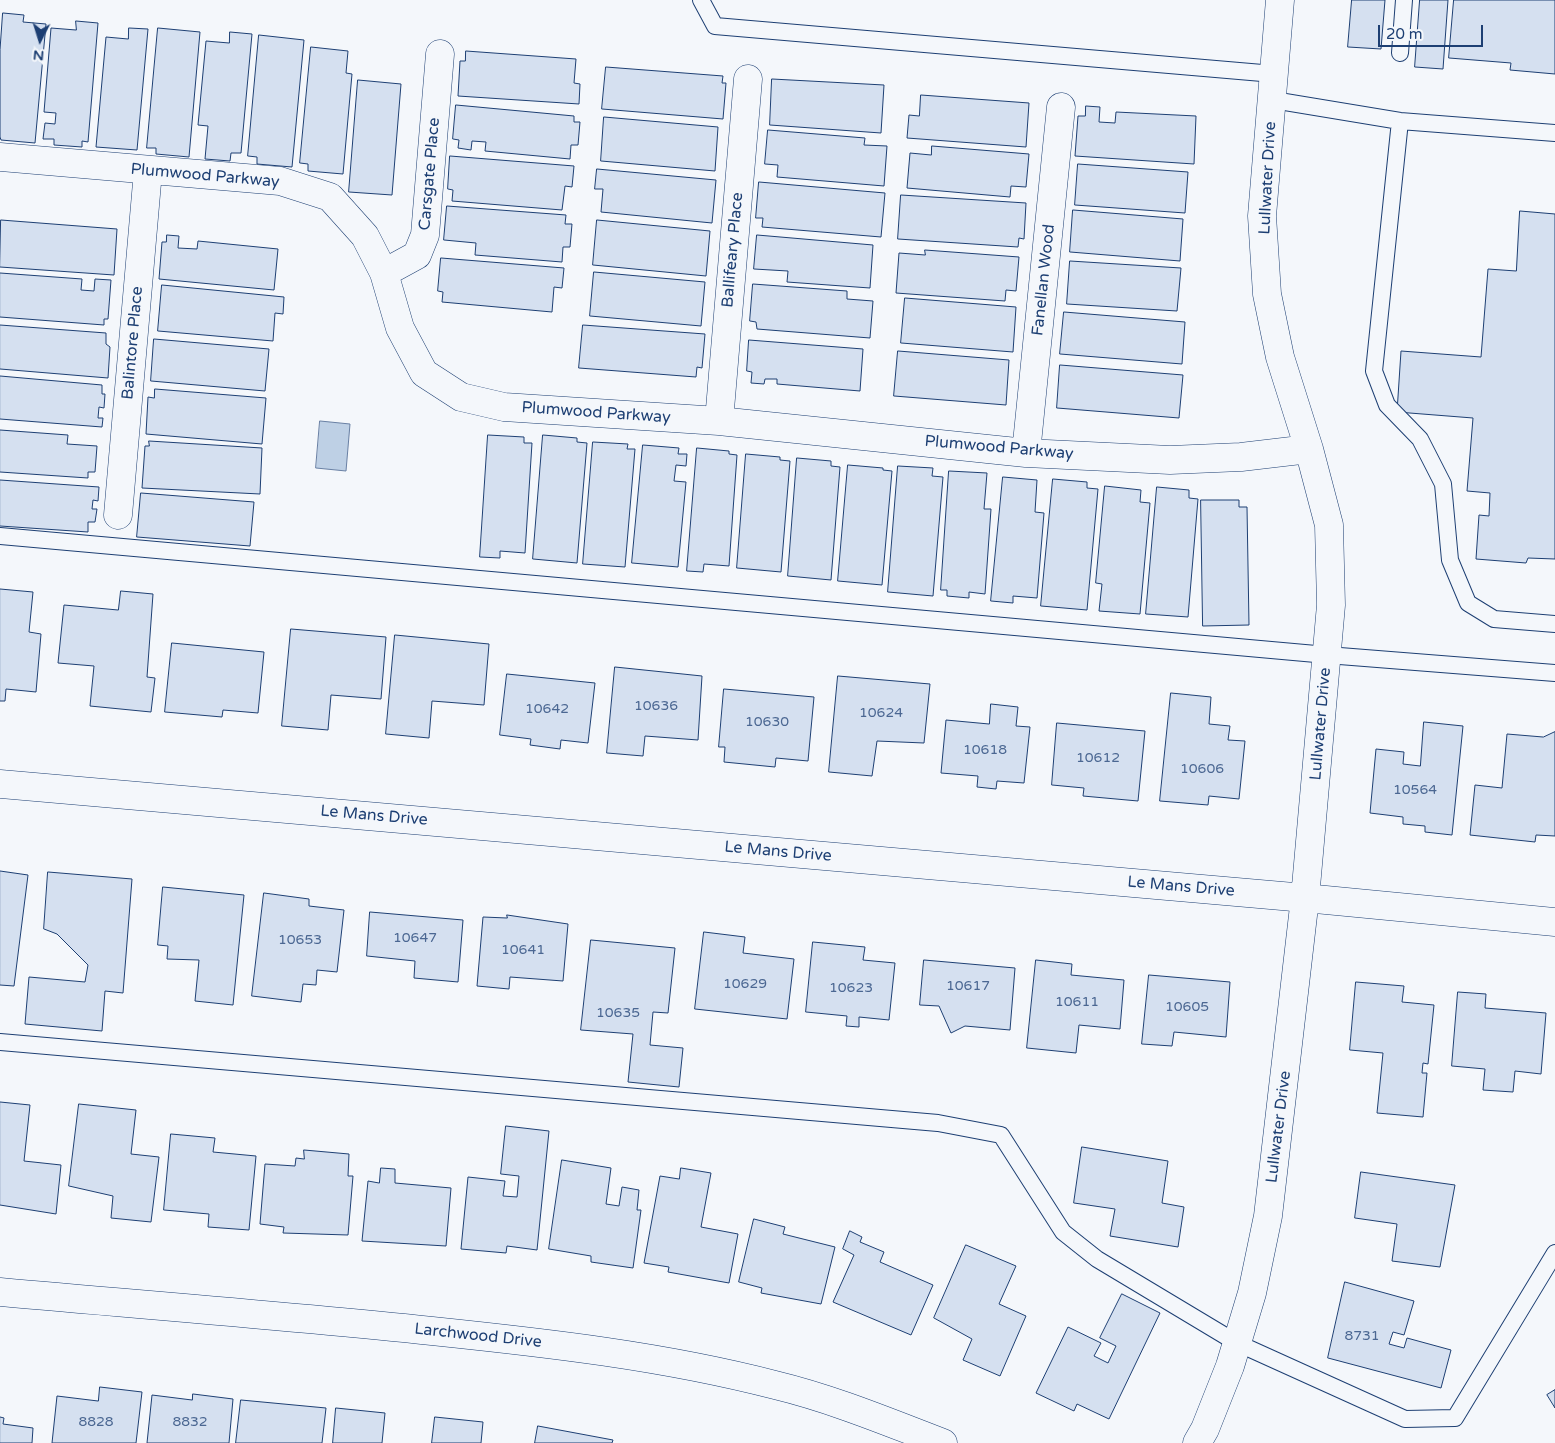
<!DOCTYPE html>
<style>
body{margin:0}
#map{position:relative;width:1555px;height:1443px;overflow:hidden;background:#f4f7fb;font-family:"Varela Round",sans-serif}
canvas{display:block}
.north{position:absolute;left:15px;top:15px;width:50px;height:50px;-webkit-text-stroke:4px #f4f7fb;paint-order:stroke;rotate:185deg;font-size:14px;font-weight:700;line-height:20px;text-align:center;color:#1d3f73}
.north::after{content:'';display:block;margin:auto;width:18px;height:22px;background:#1d3f73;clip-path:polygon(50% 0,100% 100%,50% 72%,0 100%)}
.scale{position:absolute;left:1378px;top:25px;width:105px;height:22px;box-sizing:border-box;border:2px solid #1d3f73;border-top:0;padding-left:6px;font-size:15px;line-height:18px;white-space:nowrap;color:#1d3f73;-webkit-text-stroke:4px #f4f7fb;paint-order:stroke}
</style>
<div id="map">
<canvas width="1555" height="1443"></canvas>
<div class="north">N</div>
<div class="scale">20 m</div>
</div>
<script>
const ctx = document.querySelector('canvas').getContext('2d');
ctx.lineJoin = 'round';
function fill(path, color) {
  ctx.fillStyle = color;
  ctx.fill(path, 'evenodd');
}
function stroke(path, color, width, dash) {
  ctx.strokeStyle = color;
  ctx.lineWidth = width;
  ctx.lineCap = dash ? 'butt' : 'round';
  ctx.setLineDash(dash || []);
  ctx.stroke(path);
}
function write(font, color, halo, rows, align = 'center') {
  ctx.font = font + ' "Varela Round",sans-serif';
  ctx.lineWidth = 4;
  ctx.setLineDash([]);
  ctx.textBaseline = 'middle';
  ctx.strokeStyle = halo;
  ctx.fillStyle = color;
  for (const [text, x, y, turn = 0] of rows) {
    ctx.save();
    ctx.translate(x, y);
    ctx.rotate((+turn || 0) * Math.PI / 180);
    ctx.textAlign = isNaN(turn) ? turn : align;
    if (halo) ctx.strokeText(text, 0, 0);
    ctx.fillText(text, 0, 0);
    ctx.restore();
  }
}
const water = new Path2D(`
 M320,421L350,424L346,471L316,468Z`);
fill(water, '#bed0e5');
stroke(water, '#687fa3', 1);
const building = new Path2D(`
 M1352,0H1385L1381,49L1348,47Z
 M1420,0H1448L1443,69L1415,67Z
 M1454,0H1555V74L1510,70L1511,63L1449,58Z
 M3,13L24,15L23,22L46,24L35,143L1,140L0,137V50Z
 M76,21L98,23L88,142L82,141V147L54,145V139H43L45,123L55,124L56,113L44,112L51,28L76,30Z
 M129,28L148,29L137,150L96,147L106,37L128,39Z
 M158,28L200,32L189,157L156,154V148H147Z
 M230,32L252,34L241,153H231L230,161L205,159L208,126L198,125L206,41L229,43Z
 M259,35L304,40L292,167L257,164V157L248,156Z
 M311,47L348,51L346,73L352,74L343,174L308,171V164L300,163Z
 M466,51L576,59L574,83L580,84L579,104L458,96L460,61H465Z
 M606,67L723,76L722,83H726L723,119L602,109Z
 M772,79L884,85L881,133L770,125Z
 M358,80L401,84L392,195L349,192Z
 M921,95L1029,103L1026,147L907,138L909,115L919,116Z
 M456,105L574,116V122H580L578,145H571L570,159L485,151L486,142L472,141L471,150L458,148L459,140L453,139Z
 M1086,106L1100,107L1099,122L1115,123L1116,112L1196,116L1194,164L1075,156L1078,116H1085Z
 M604,117L718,127L715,171L601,161Z
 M768,130L865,138L864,145L887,146L884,186L777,177L778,165L765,164Z
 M932,146L1029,154L1026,187L1011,186L1010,197L907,188L910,153L931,155Z
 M450,156L574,166L572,187L565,186L562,210L452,201L453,190L448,189Z
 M1078,164L1188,172L1185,213L1075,205Z
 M597,169L716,180L712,223L601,212L603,189H595Z
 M759,182L885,193L881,237L762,227L763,218H756Z
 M901,195L1026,203L1024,239L1019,238L1018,247L898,239Z
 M447,206L566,215L565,224H572L570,247H563L562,262L475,255L476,243L444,240Z
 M1073,210L1183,219L1180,261L1070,252Z
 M1520,211L1555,214V559L1528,558L1526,563L1476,559L1479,515L1489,516L1490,493L1467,491L1473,418L1397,412L1401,351L1481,357L1488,269L1516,271Z
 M1,220L117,229L114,275L0,267Z
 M597,220L710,231L706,276L593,265Z
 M167,235L179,236L178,248L197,249L198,241L278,249L274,290L159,279L162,242H166Z
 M757,235L873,245L870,288L787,282L788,271L754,269Z
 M925,250L1019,257L1016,291L1006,290L1005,301L896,293L899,253L925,255Z
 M441,258L564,268L562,288L554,287L552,312L442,302L443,292L438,291Z
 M1070,261L1181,268L1177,311L1067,304Z
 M594,272L705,282L701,326L590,316Z
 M0,273L82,279L81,290L94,291L95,279L111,280L108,319H104V325L0,317Z
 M753,284L847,291V299L873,301L870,338L757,329L756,322L750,321Z
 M162,285L284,297L283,314L275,313L273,341L158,331Z
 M905,298L1016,307L1013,352L901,343Z
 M1064,312L1185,322L1182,364L1060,354Z
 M0,325L106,333V344L110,347L108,378L0,369Z
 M583,325L705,334L702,368L697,367L696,377L579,368Z
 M154,339L269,349L265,391L151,381Z
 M749,340L863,349L860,391L777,384V379H765L764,384L751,383L752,372L747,371Z
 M898,351L1009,360L1006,405L894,396Z
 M1060,365L1183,375L1179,418L1057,408Z
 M0,376L102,385V394H105L104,408L99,407L98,418H103L102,427L0,419Z
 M155,389L266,398L262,444L146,434L148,397L154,398Z
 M0,430L68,435L67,444L97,446L95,472H88V478L0,472Z
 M488,435L524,437V443H532L525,553L500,551V558L480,557Z
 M543,435L577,438V442L587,443L577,563L533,559Z
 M149,441L262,448L260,494L142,488L145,446H149Z
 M593,442L628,444L627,449H635L625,567L583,564Z
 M643,445L679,448L678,454H687L686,466L676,465L674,481L686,482L678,567L632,563Z
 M697,448L729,451V454L737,455L729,566L704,564L703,572L687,571Z
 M746,454L780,457V460L790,461L781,572L737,568Z
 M797,458L831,461V466L840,467L831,580L788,576Z
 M848,465L883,468V470L892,471L882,585L838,581Z
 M898,466L933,468L932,476L943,477L933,596L888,592Z
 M949,471L987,473L984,509H991L985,594L969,592V598L947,596V590H941Z
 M1003,477L1037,480L1035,512L1044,513L1037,598L1013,596V603L991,601Z
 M1053,479L1087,482V488L1098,489L1087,610L1041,606Z
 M0,480L99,487L98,501L93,500L92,509H97L95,522H88V532L0,526Z
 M1105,486L1141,490L1140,502L1150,503L1140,614L1099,611L1102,584L1096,583Z
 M1157,487L1189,490V498L1198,499L1188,617L1146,614Z
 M141,493L254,502L250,546L137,537Z
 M1201,500H1239V507H1247L1249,625L1203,626Z
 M0,589L33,592L29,632L41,634L36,692L6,689L5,701H0Z
 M121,591L153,594L147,677L155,678L151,712L90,706L94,666L58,663L64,605L118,610Z
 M291,629L386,637L381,699L331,695L328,730L282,726Z
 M395,635L489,644L484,705L432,701L429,738L386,734Z
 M172,643L264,652L258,713L223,710L222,717L165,712Z
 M615,667L702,676L698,740L645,736L643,756L607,753Z
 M507,674L595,683L588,743L561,740L560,749L530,745L531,739L500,735Z
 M838,676L930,684L924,743L877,741L872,776L829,772Z
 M724,689L814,697L808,761L776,758L775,767L724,762L725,747H719Z
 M1171,693L1211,697L1209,724L1230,726L1228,740L1245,741L1239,799L1209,796L1208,805L1160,801Z
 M991,704L1018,707L1016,726L1030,727L1024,783L997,781L996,789L977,787L978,776L941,773L946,720L989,724Z
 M1424,722L1463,726L1452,835L1425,832V826L1403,824V817L1370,813L1376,749L1404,752L1403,764L1420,766Z
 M1057,723L1145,731L1138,801L1083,796L1084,788L1052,785Z
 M1555,732V836L1536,835L1535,842L1470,835L1475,785L1502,788L1507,734L1543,737Z
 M0,871L28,875L14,986L0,985Z
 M48,872L132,879L123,993L105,991L102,1031L25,1024L29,977L85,982L88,965L57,934L44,929Z
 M163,887L244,895L233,1005L195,1001L199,960L167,959L168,946L158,945Z
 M264,893L309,899V906L344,910L337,972L317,970L316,985L303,984L301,1002L252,996Z
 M370,912L463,920L458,982L414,978L415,961L367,956Z
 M507,915L568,924L563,981L510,977L509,989L477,986L483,917L507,918Z
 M704,932L745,937L743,953L794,959L787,1019L695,1009Z
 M591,940L675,948L668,1013L653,1012L650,1045L683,1048L679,1087L628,1082L633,1034L581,1030Z
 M813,942L865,947L863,960L895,963L889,1020L859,1017V1027L846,1026L847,1016L806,1012Z
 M924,960L1015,968L1010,1030L965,1026L951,1033L939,1006L920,1005Z
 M1036,960L1072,964L1071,975L1124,980L1120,1029L1079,1025L1076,1053L1027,1048Z
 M1149,975L1230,982L1226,1037L1174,1032L1172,1046L1142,1044Z
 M1356,982L1404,986L1402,1002L1434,1005L1428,1064L1423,1063L1422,1073H1427L1423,1117L1377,1113L1383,1053L1350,1050Z
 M1458,992L1486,994L1485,1008L1546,1013L1541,1074L1515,1071L1513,1092L1483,1090L1485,1069L1452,1066Z
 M0,1102L30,1105L24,1161L61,1165L56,1214L0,1205Z
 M79,1104L136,1110L131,1154L159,1157L151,1222L111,1218L113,1196L69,1186Z
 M506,1126L549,1131L537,1250L507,1246L506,1253L461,1249L468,1177L505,1181L503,1196L517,1197L519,1176L501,1174Z
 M171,1134L215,1138L213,1152L256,1156L249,1230L208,1227L209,1214L164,1210Z
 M1082,1147L1168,1161L1162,1203L1184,1207L1178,1247L1110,1236L1115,1209L1074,1203Z
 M304,1150L349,1154L348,1176H353L348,1235L283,1233L284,1227L260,1224L265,1164L295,1166L296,1158L304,1159Z
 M562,1160L611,1168L606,1204L619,1206L622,1187L639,1190L637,1210H641L633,1268L591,1262V1256L549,1249Z
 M381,1168L395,1169V1183L451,1188L446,1246L362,1241L368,1181L379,1183Z
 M681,1168L711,1173L701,1227L738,1234L729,1283L668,1272L669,1267L644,1263L660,1176L679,1179Z
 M1361,1172L1455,1185L1440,1267L1392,1261L1397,1224L1355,1218Z
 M754,1219L785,1227L783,1234L835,1247L821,1304L761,1293L762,1288L739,1282Z
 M850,1231L862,1237L860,1242L884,1252L880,1262L933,1285L911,1335L833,1302L854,1255L843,1249Z
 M966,1245L1016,1266L999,1304L1026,1316L1000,1376L963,1360L972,1339L934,1318Z
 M1345,1282L1414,1301L1404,1335L1393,1332L1389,1344L1404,1348L1407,1338L1451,1350L1441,1388L1328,1358Z
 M1122,1294L1160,1313L1109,1419L1077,1404L1074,1411L1036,1393L1068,1327L1101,1343L1094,1356L1108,1363L1116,1346L1100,1338Z
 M100,1387L142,1392L136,1443H52L57,1396L98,1401Z
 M1555,1390V1408L1547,1395Z
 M193,1394L233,1399L229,1443H147L152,1395L192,1400Z
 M241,1400L326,1408L322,1443H236Z
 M336,1408L385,1413L382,1443H333Z
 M0,1417L4,1418L3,1424L33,1428L32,1443H0Z
 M435,1417L483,1422L481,1443H432Z
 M538,1426L613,1440L612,1443H535Z`);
fill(building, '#d5e0f0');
stroke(building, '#1d3f73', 1);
const service = new Path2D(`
 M701,0L715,26L1274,74
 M1400,53L1404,0
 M1273,100L1400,121L1555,133
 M1400,121L1374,371L1387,405L1420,439L1443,484L1450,560L1468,603L1494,619L1555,624
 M0,536L1327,655L1555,673
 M0,1042L938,1123L1001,1135L1063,1232L1097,1259L1237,1343L1405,1419L1455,1418L1555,1253`);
const minor = new Path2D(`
 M0,157L280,181L330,197L365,236L384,273L400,328L424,373L461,397L504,407L719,421L1026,453L1170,460L1241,457L1309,449
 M384,273L417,255L425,235L440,54
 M719,421L748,79
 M1026,453L1061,107
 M118,515L148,171
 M0,784L1305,898L1555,922
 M0,1292C144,1305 288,1316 432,1331C547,1343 663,1356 775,1385C833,1399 888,1422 943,1443
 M1197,1443L1205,1429L1230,1366L1252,1293L1268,1216L1305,898L1331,605L1329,525L1309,449L1280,357L1267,294L1262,216L1280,0`);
stroke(service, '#1d3f73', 18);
stroke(minor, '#1d3f73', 29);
stroke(service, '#f4f7fb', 16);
stroke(minor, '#f4f7fb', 28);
write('14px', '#4b6792', null, [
 ["10636",656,706],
 ["10642",547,709],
 ["10624",881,713],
 ["10630",767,722],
 ["10618",985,750],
 ["10612",1098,758],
 ["10606",1202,769],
 ["10564",1415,790],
 ["10647",415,938],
 ["10653",300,940],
 ["10641",523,950],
 ["10629",745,984],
 ["10617",968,986],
 ["10623",851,988],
 ["10611",1077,1002],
 ["10605",1187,1007],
 ["10635",618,1013],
 ["8731",1362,1336],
 ["8828",96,1422],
 ["8832",190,1422]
]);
write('16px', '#1d3f73', '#f4f7fb', [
 ["Carsgate Place",430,174,-85],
 ["Plumwood Parkway",205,176,5],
 ["Lullwater Drive",1268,178,-87],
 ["Ballifeary Place",733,250,-85],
 ["Fanellan Wood",1044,280,-84],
 ["Balintore Place",133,343,-85],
 ["Plumwood Parkway",596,413,4],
 ["Plumwood Parkway",999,448,5],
 ["Lullwater Drive",1321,724,-85],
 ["Le Mans Drive",374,816,5],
 ["Le Mans Drive",778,852,5],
 ["Le Mans Drive",1181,887,5],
 ["Lullwater Drive",1279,1127,-83],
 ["Larchwood Drive",478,1336,6]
]);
</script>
